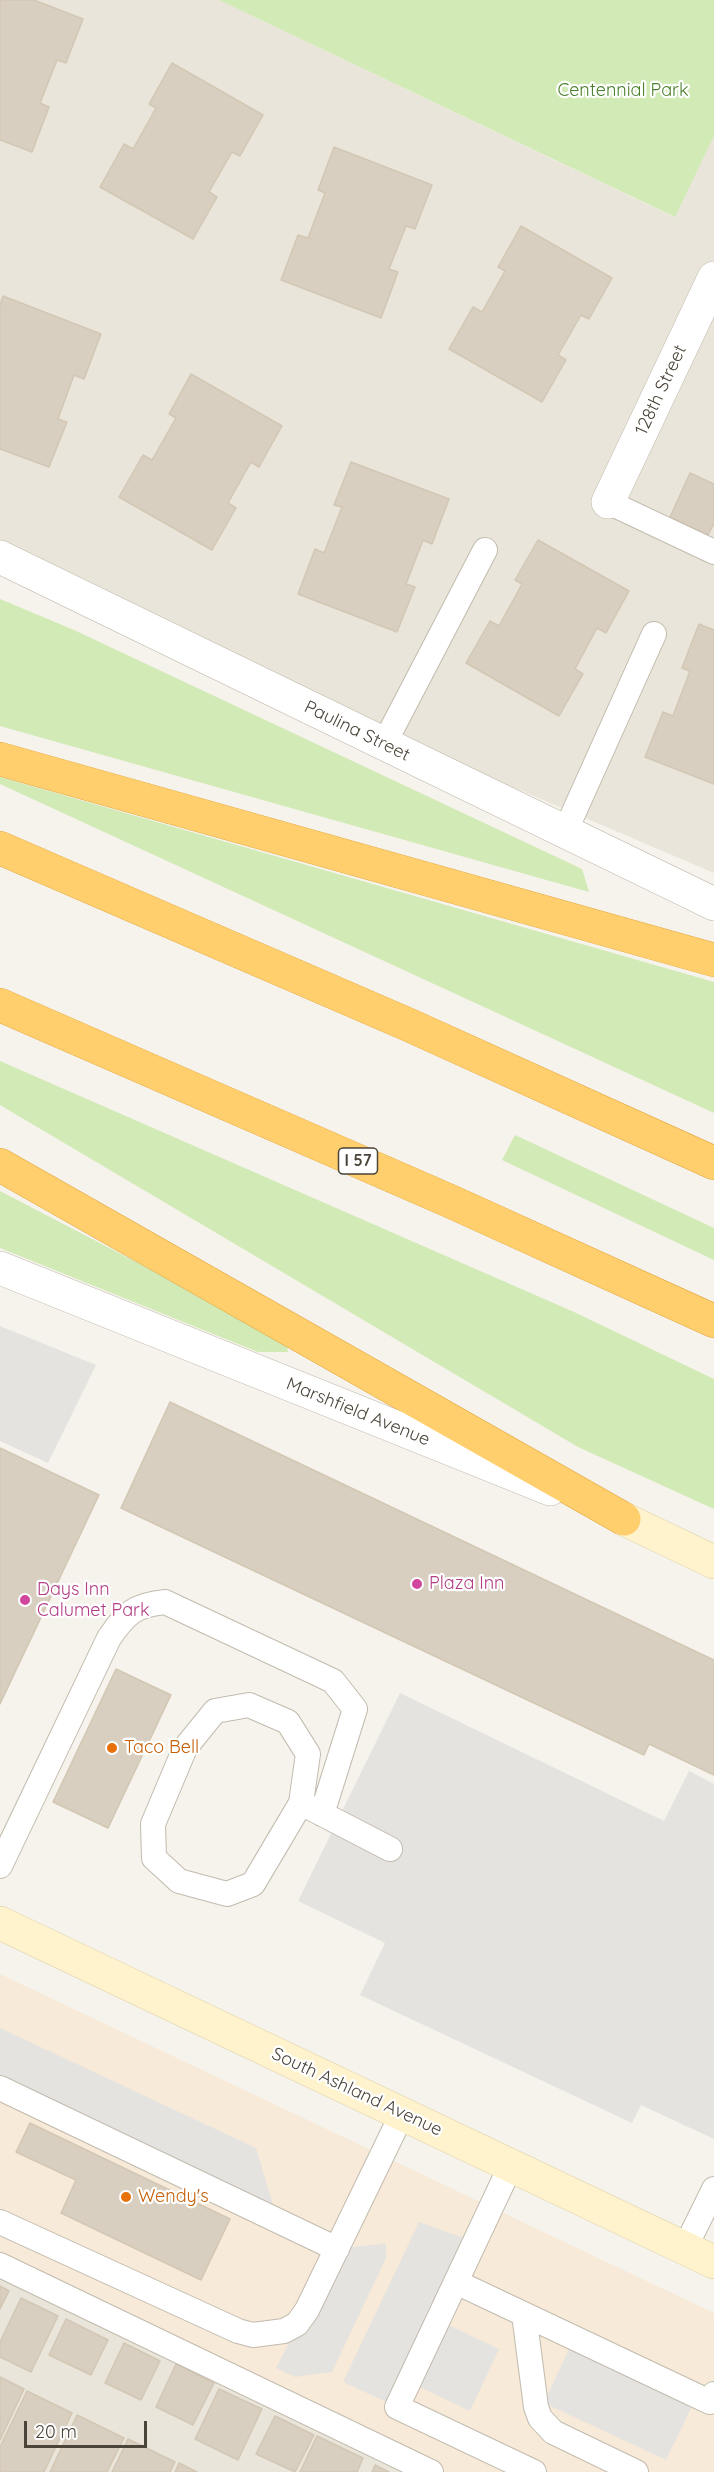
<!DOCTYPE html>
<style>
body{margin:0}
#map{position:relative;width:714px;height:2472px;overflow:hidden;background:#f6f3ec;font-family:Quicksand,sans-serif}
canvas{display:block}
.scale{position:absolute;left:24px;top:2421px;width:123px;height:27px;box-sizing:border-box;border:3px solid #4b4439;border-top:0;padding-left:8px;font-size:18px;line-height:21px;white-space:nowrap;color:#4b4439;-webkit-text-stroke:4px #fff;paint-order:stroke}
</style>
<div id="map">
<canvas width="714" height="2472"></canvas>
<div class="scale">20 m</div>
</div>
<script>
const ctx = document.querySelector('canvas').getContext('2d');
ctx.lineJoin = 'round';
function fill(path, color) {
  ctx.fillStyle = color;
  ctx.fill(path, 'evenodd');
}
function stroke(path, color, width, dash) {
  ctx.strokeStyle = color;
  ctx.lineWidth = width;
  ctx.lineCap = dash ? 'butt' : 'round';
  ctx.setLineDash(dash || []);
  ctx.stroke(path);
}
function write(font, color, halo, rows, align = 'center') {
  ctx.font = font + ' Quicksand,sans-serif';
  ctx.lineWidth = 4.5;
  ctx.setLineDash([]);
  ctx.textBaseline = 'middle';
  ctx.strokeStyle = halo;
  ctx.fillStyle = color;
  for (const [text, x, y, turn = 0] of rows) {
    ctx.save();
    ctx.translate(x, y);
    ctx.rotate((+turn || 0) * Math.PI / 180);
    ctx.textAlign = isNaN(turn) ? turn : align;
    if (halo) ctx.strokeText(text, 0, 0);
    ctx.fillText(text, 0, 0);
    ctx.restore();
  }
}
fill(new Path2D(`
 M0,0H219L674,217L714,136V873L0,568Z
 M0,2279L408,2472H0Z`), '#eae5da');
fill(new Path2D(`
 M0,1974L714,2313V2472H408L0,2279Z`), '#f7ead8');
fill(new Path2D(`
 M219,0H714V136L675,217Z
 M0,599L74,630L582,869L589,892L0,726Z
 M0,777L714,982V1113L0,784Z
 M0,1061L574,1312L714,1379V1509L578,1447L0,1105Z
 M515,1135L714,1228V1260L502,1160Z
 M0,1191L286,1340L288,1352H258L0,1248Z`), '#d2eab5');
fill(new Path2D(`
 M0,1326L96,1365L48,1463L0,1441Z
 M400,1693L664,1821L689,1771L714,1784V2139L641,2105L632,2123L360,1995L385,1943L298,1901Z
 M0,2028L256,2148L278,2221L0,2088Z
 M419,2222L475,2242L438,2320L499,2349L470,2411L409,2382L397,2407L343,2382Z
 M386,2243V2258L332,2372L295,2377L276,2368L337,2249Z
 M574,2338L697,2396L666,2460L544,2403Z`), '#e5e3e0');
const building = new Path2D(`
 M0,0H34L83,19L66,63L57,60L40,103L49,107L32,152L0,140Z
 M172,63L263,115L240,156L232,152L209,192L217,197L193,239L100,187L124,144L133,149L156,108L149,104Z
 M334,147L432,185L415,229L406,226L389,269L398,272L381,318L281,280L298,235L308,238L325,193L318,190Z
 M521,226L612,278L589,319L581,315L558,355L566,360L542,402L449,349L473,307L482,312L505,271L498,267Z
 M3,296L101,334L84,379L74,375L58,419L67,422L49,467L0,449V305Z
 M191,374L282,426L259,467L251,462L228,503L236,508L212,550L119,497L143,455L152,460L176,418L169,414Z
 M351,462L449,499L432,544L423,540L406,584L415,587L397,632L298,594L315,549L324,553L342,507L334,505Z
 M690,473L714,484V523L708,535L670,517Z
 M538,540L629,591L606,633L597,628L575,669L583,674L559,716L466,663L490,621L499,626L522,584L515,580Z
 M699,624L714,630V784L645,757L663,712L673,716L690,671L682,668Z
 M170,1402L714,1660V1775L649,1744L644,1755L121,1508Z
 M0,1448L99,1495L0,1704Z
 M116,1669L171,1695L108,1828L53,1802Z
 M30,2123L230,2219L201,2280L61,2213L76,2180L16,2152Z
 M0,2286L9,2291L0,2309Z
 M21,2298L58,2316L31,2372L0,2357V2342Z
 M66,2319L108,2340L91,2375L49,2355Z
 M124,2343L160,2361L141,2400L105,2383Z
 M176,2364L214,2383L193,2425L156,2407Z
 M0,2377L24,2389L0,2440Z
 M219,2389L262,2409L238,2460L195,2439Z
 M27,2391L72,2413L44,2472H0V2447Z
 M77,2415L124,2438L107,2472H50Z
 M275,2416L314,2435L295,2472L256,2454Z
 M317,2436L363,2458L357,2472H300Z
 M128,2439L175,2462L170,2472H112Z
 M179,2463L197,2472H175Z
 M375,2465L389,2472H372Z`);
fill(building, '#d8cfc1');
stroke(building, '#d3c7b4', 1.5);
const service = new Path2D(`
 M608,502L714,552
 M384,744L485,550
 M565,832L654,634
 M301,1803L253,1884L227,1894L179,1881L154,1858L153,1824L185,1748L215,1711L249,1705L288,1722L308,1754L301,1803L390,1849
 M0,1866L109,1638C126,1613 135,1605 165,1602L333,1681L355,1709L322,1814
 M0,2088L337,2249
 M511,2165L397,2407L534,2472
 M0,2222L238,2331L253,2335L284,2331L297,2324L307,2310L402,2114
 M685,2248L714,2189
 M0,2265L431,2472
 M456,2282L697,2396L710,2402L714,2394
 M524,2314L536,2407L540,2418L553,2432L636,2472`);
const minor = new Path2D(`
 M608,502L714,278
 M0,557L714,904
 M0,1268L550,1489`);
const secondary = new Path2D(`
 M624,1519L714,1562
 M0,1923L714,2262`);
const motorway = new Path2D(`
 M0,759L714,960
 M0,848L409,1025L714,1163
 M0,1005L452,1202L714,1321
 M0,1165L624,1519`);
stroke(service, '#c2bbae', 26);
stroke(minor, '#c2bbae', 34);
stroke(secondary, '#d6c79b', 34);
stroke(motorway, '#e0a43c', 34);
stroke(service, '#fff', 24);
stroke(minor, '#fff', 33);
stroke(secondary, '#fff3cd', 33);
stroke(motorway, '#ffcf6e', 33);
for (const [x, y, r, color] of [
 [417,1584,6,"#d1479c"],
 [25,1600,6,"#d1479c"],
 [112,1748,6,"#e8710a"],
 [126,2197,6,"#e8710a"]
]) {
  const dot = new Path2D();
  dot.arc(x, y, r, 0, 2 * Math.PI);
  ctx.fillStyle = color;
  ctx.fill(dot);
  stroke(dot, '#fff', 2);
}
for (const [x, y, w] of [
 [358,1161,39]
]) {
  const box = new Path2D();
  box.roundRect(x - w / 2, y - 13, w, 26, 4.5);
  ctx.fillStyle = '#fff';
  ctx.fill(box);
  stroke(box, '#4b4439', 1.5);
}
write('bold 16px', '#4b4439', null, [
 ["I 57",358,1161]
]);
write('18px', '#4a7f2a', '#fff', [
 ["Centennial Park",623,91]
]);
write('18px', '#4b4439', '#fff', [
 ["128th Street",661,390,-65],
 ["Paulina Street",357,731,26],
 ["Marshfield Avenue",358,1412,22],
 ["South Ashland Avenue",357,2092,25]
]);
write('18px', '#b23c85', '#fff', [
 ["Plaza Inn",429,1584],
 ["Days Inn",37,1590],
 ["Calumet Park",37,1611]
], 'left');
write('18px', '#c56008', '#fff', [
 ["Taco Bell",124,1748],
 ["Wendy's",138,2197]
], 'left');
</script>
